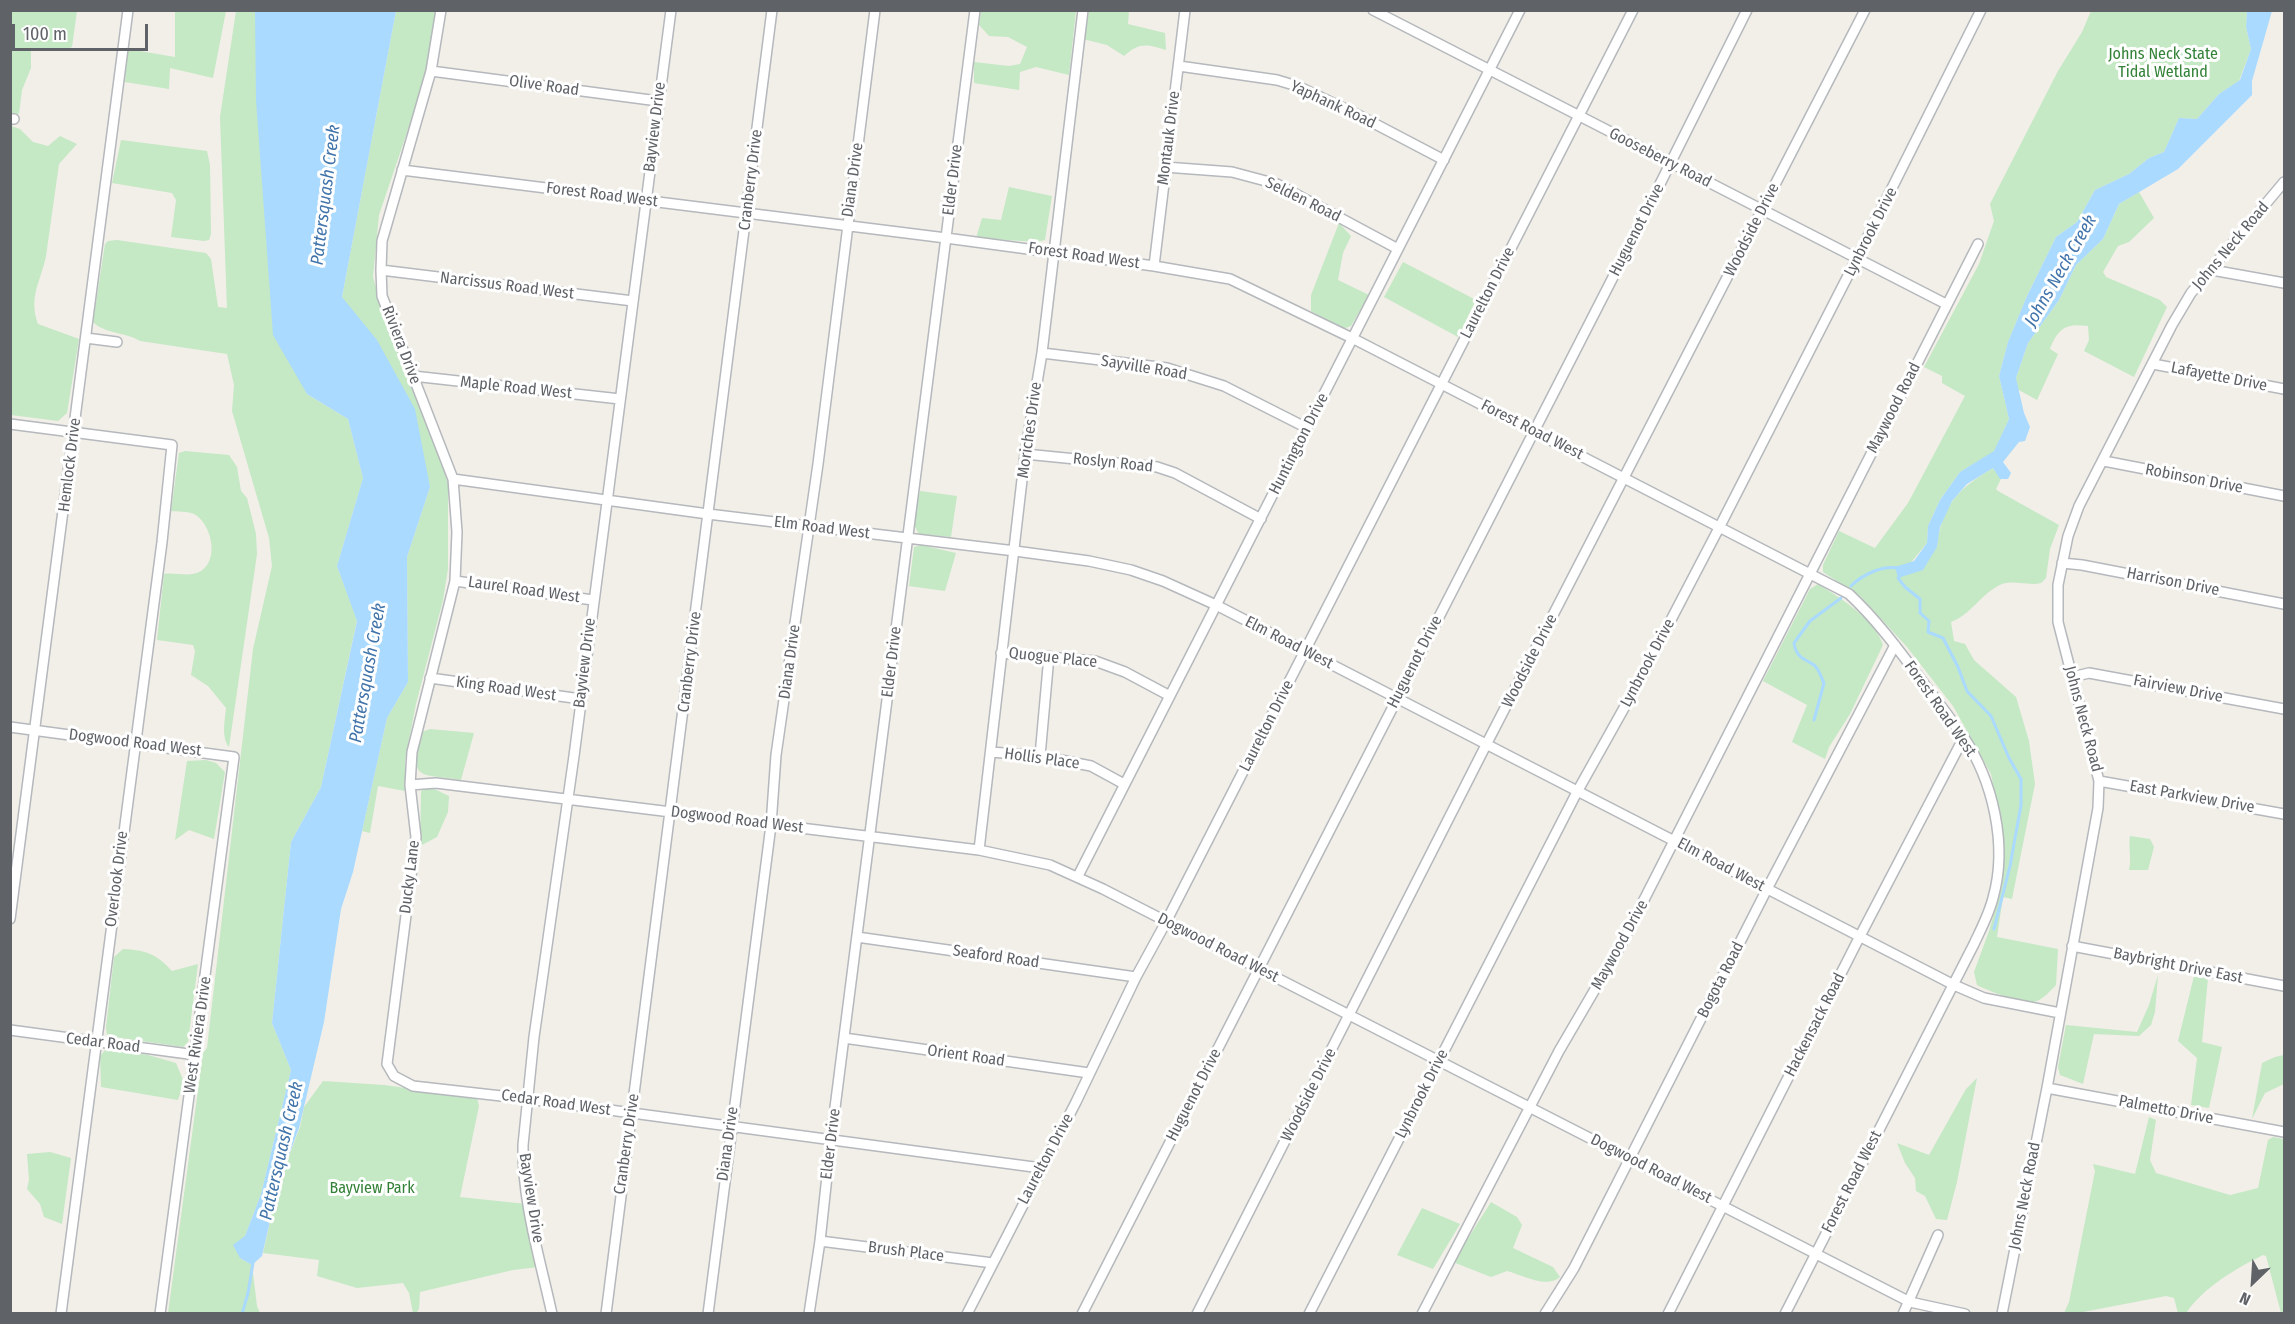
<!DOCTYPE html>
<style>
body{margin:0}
#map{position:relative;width:2295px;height:1324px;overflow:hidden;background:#f1efe8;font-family:"Fira Sans Condensed",sans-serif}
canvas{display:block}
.frame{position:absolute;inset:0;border:12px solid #5f6368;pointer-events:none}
.north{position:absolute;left:2223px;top:1252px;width:60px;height:60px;-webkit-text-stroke:4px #fff;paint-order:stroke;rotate:205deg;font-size:16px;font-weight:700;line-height:24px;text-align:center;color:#5f6368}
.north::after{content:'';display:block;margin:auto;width:21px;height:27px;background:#5f6368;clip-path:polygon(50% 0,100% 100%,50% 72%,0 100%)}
.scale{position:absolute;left:12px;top:24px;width:136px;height:27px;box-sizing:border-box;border:3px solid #5f6368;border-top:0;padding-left:8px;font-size:18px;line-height:21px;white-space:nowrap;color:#5f6368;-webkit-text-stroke:4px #fff;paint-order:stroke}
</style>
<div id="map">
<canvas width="2295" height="1324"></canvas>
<div class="frame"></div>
<div class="north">N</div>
<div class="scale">100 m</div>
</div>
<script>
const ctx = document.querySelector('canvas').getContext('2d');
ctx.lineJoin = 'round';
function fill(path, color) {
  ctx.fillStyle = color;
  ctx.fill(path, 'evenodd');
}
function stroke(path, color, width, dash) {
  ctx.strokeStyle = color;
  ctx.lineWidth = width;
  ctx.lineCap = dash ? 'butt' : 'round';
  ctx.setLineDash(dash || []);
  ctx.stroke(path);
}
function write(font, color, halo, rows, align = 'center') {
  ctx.font = font + ' "Fira Sans Condensed",sans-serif';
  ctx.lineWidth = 6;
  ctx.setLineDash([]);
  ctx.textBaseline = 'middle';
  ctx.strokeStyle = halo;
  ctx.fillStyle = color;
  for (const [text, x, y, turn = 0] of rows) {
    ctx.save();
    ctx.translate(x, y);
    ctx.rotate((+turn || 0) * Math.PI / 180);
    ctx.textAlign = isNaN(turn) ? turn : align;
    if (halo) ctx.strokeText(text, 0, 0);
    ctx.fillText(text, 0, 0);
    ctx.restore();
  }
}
fill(new Path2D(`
 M10,11H77L72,47L64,50L31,51V68L22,90L19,114L11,113Z
 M175,11H226L213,78L170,68L169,89L125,82L128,49L175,57Z
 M236,11H255L307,394L348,419L363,478L337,566L357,620L321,787L291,842L272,1023L291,1070L261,1194L245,1236L240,1258L252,1265L257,1306L260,1313H168L203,1053L207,1048L253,649L272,566L269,538L232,411L234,385L227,354L140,341C126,332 105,334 93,322L105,244L108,241L117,240L206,253L211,259L218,307L227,308L220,117Z
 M396,11H438L435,34L417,103L379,215L373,277L386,322L433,426L448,485V569L443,600L416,704L405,760V791L378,786L370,833L362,831L387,718L408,682L407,557L430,487L342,297Z
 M981,11H1076L1069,75L1036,67L1020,72L1019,90L974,83V62L1009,66L1020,64L1027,47L1008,37L989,36L979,25Z
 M1089,11H1129L1128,24L1165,33L1166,50C1147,44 1139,42 1124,56L1107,45L1083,39Z
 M2091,11H2247L2246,27L2251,49L2239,81L2219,94L2197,119L2179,118L2164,152L2149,158L2129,174L2095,190L2077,222L2056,237L2027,296L2008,342L1999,376L2009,419L1994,452L1960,472L1940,500L1928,526L1927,543L1899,577L1937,547C1942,504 1958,489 1993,468L2001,479L1996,489L1998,491L2059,525L2050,549L2046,578L2041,583C2028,586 2015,580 2002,584C1982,592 1971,615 1951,622L1954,641L1965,644L1974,660L2016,697L2029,741L2035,784L2012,899L2003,897L1997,937L2058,949L2056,985C2050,991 2042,1001 2033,1002C2019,1003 1989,991 1977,985L1974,972L1989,931L2002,886L2003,834L1991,774L1953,706L1907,647L1860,596L1823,572V565L1839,531L1875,548L1908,503L1965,396L1942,383V376L1924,367L1979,264L1994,221L1990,204L2058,71L2082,32Z
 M11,126L20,129L33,142L48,146L60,136L77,144L59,164L46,256C41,281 28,297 38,324L79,339L67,413L58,421L11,415Z
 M121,140L207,151L210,165L211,234L209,240L204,241L171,237L176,200L172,193L112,183Z
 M1009,187L1052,196L1045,240L1037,242L976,238L982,218L1001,220Z
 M2139,192L2154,218L2129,242L2118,246L2103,272L2106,277L2160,300L2167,307L2134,377L2084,351L2089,340L2088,326C2066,323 2058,328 2050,349L2058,354L2037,400L2017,389L2016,378L2028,343L2059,300L2076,265L2103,239L2119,204Z
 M1339,223L1351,236L1343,253L1338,280L1369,295L1351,326L1343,329L1311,311V295Z
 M1403,262L1476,300L1458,337L1384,297Z
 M185,451L229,455L237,467L241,491L247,498L256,534L257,554L229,747C221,737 225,720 226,708L208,686L191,675L195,651L193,645L157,640L164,574C177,572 189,578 201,571C220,559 211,523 194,514C188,511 178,512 171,511L179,453Z
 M920,491L957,496L951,537L919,534L913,523Z
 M921,545L956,553L945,591L909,586L914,547Z
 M1818,584C1840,598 1875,619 1883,645L1850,714L1829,747L1825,759L1792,742L1807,705L1763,681L1810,589Z
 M430,729L474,733L461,780C418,773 411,782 419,733Z
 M206,760L216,763L225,772L214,839L189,830L175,840L187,761Z
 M430,787L449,796L448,812L437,837L420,846L421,791Z
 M2130,836L2150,839L2154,847L2148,870H2129C2132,858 2128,848 2130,836Z
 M123,949C145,950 157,954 172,971L198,964L188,1042L183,1047L107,1036L106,1027L114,957Z
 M2158,975L2155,1012L2151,1025L2139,1036L2094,1034L2083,1084L2060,1075L2058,1067L2066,1025L2137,1032L2149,1005Z
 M2194,976L2208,978L2202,1042L2222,1047L2209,1108L2191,1105L2197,1058L2178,1041Z
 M106,1049L148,1055L176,1063L184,1082L178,1100L101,1087L100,1056Z
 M2284,1055V1084L2265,1093L2252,1119L2262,1063L2275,1057Z
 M1977,1078L1957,1182L1947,1220L1936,1219L1925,1196L1916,1191L1915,1178L1905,1163L1897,1143L1929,1155L1966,1089Z
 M323,1081L384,1085L477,1098L479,1106L460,1197L526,1204L538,1267L513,1270L420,1292L419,1309L416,1313H413L409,1293L403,1283L357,1288L317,1276L319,1260L263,1253L279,1182L300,1127L304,1107Z
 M2149,1117L2156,1120L2150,1160L2156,1173L2230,1195L2258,1188L2268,1140L2273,1137L2284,1139V1313H2281L2266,1256L2263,1255C2235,1269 2204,1287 2186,1313H2178L2174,1298L2166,1296L2078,1313H2064L2069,1302L2095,1171L2093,1164L2135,1174Z
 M50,1152L71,1158L62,1224L44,1217L40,1204L27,1189L29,1180L27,1154Z
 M1491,1202L1517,1217L1522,1225L1513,1248L1553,1267L1560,1277C1546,1289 1523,1275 1507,1271L1491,1277L1453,1262Z
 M1422,1208L1460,1224L1433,1269L1397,1255Z`), '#c5e8c5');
fill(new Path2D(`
 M255,11H396L342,297L377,340L415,409L430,487L407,557L408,682L387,718L353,872L341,909L324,1022L299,1128L279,1182L262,1256L252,1265L240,1258L233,1245L245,1236L261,1194L291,1070L272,1023L291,842L321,787L357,621L337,566L363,478L348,419L307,394L273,335L256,100Z
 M2247,11H2272L2252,81V95L2178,169L2119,204L2103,239L2076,265L2059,300L2028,343L2016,378L2024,413L2030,427L2025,441L2019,442L2003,462L2011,473L2008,479H2000L1993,468L1967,484L1952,501L1940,527L1937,547L1923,570L1898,578L1895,567L1914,561L1927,543L1928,526L1940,500L1960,472L1994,451L2009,419L1999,376L2008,342L2027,296L2056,237L2077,222L2095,190L2129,174L2149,158L2164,152L2179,118L2197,119L2219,94L2240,80L2251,49L2246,27Z`), '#aadaff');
stroke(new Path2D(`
 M1900,576L1898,578L1905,587L1920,599V613L1929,621L1928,632L1943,638L1958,667L1967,691L1991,716L2009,758L2021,779V805L2010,866L1994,929
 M1851,586C1862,575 1882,565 1898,568
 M1814,720L1824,683C1821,677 1819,669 1814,665C1803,658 1796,657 1794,643L1810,621L1841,598
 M242,1314L248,1293L253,1263`), '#aadaff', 3);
const street = new Path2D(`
 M441,10L431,71L382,241L381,270L382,296L453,479L457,532L455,581L412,752L410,785L416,837L387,1064L394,1076L413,1086L528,1099L1041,1168
 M1373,10L1946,304
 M1179,66L1277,80L1297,86L1362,117L1444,160
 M431,71L658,101
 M10,119H14
 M1165,167L1232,172L1277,184L1398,249
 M402,170L946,238L1154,266L1230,279L1354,339L1849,594C1878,621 1901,653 1925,685C1938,702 1951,719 1963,736C1993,781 2008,845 1993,898C1989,914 1981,929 1974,944L1785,1314
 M1154,266L1185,10
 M381,270L633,301
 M2212,270L2284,283
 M86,338L117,342
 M1042,353L1167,368L1224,386L1307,428
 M2153,364L2284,389
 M413,376L620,399
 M10,424L172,445L162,542L61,1314
 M1025,454L1157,467L1175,473L1261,519
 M2104,461L2284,496
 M453,479L708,514L1015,551L1089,561L1131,570L1163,581L1216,605L1954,985L1984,998L2060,1013
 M2062,563L2082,565L2284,604
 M455,581L593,600
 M1001,653L1095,661L1125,672L1170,696
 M2072,677L2089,673L2284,709
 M430,678L581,699
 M10,727L234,757L160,1314
 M991,752L1040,756L1091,766L1124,784
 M1040,756L1049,656
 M2099,781L2284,814
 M410,785L436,783L979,850L1050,865L1103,889L1910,1302L1965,1314
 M979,850L1025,454L1042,353L1083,10
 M1078,876L1520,10
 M10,919L128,10
 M857,937L1136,977
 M2072,946L2284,986
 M10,1030L196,1055
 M844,1038L1089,1073
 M2047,1088L2284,1132
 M820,1241L993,1263
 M552,1314C540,1259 522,1201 523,1145L534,1037L574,756L671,10
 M606,1314L772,10
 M708,1314L771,825L776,755L818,464L875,10
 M809,1314L820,1241L831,1139L975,10
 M967,1314L1076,1102L1136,977L1166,922L1633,10
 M1082,1314L1630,244L1747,10
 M1197,1314L1487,743L1865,10
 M1309,1314L1577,792L1638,683L1720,526L1857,258L1981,10
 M1422,1314L1559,1051L1622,943L1978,244
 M1545,1314L1574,1268L1767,889L1895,645
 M1668,1314L1860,936L1964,737
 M1903,1314L1938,1235
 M2002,1314L2047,1088L2098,808L2099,781L2058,622V585L2068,536L2079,506L2172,325L2191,293L2284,182`);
stroke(street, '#b5b8bc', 12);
stroke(street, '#fff', 9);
write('16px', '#348238', '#fff', [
 ["Johns Neck State",2163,55],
 ["Tidal Wetland",2163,73],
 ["Bayview Park",372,1189]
]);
write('16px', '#5f6368', '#fff', [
 ["Olive Road",544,86,8],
 ["Yaphank Road",1333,105,25],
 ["Bayview Drive",655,127,-83],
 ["Montauk Drive",1169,138,-83],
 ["Gooseberry Road",1660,158,27],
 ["Cranberry Drive",751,180,-83],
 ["Diana Drive",853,180,-82],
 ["Elder Drive",953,180,-83],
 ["Forest Road West",602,195,7],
 ["Selden Road",1303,200,26],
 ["Huguenot Drive",1637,230,-63],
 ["Woodside Drive",1752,230,-63],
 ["Lynbrook Drive",1871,232,-63],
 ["Johns Neck Road",2231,246,-50],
 ["Forest Road West",1084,256,8],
 ["Narcissus Road West",507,286,7],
 ["Laurelton Drive",1488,293,-63],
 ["Riviera Drive",401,345,69],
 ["Sayville Road",1144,368,9],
 ["Lafayette Drive",2219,377,11],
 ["Maple Road West",516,388,6],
 ["Maywood Road",1894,408,-63],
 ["Moriches Drive",1030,430,-82],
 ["Forest Road West",1532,430,27],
 ["Huntington Drive",1299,444,-63],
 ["Roslyn Road",1113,463,6],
 ["Hemlock Drive",70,465,-83],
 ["Robinson Drive",2194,479,11],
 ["Elm Road West",822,528,7],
 ["Harrison Drive",2173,582,11],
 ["Laurel Road West",524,590,8],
 ["Elm Road West",1289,643,27],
 ["Quogue Place",1053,658,6],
 ["Woodside Drive",1530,661,-63],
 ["Cranberry Drive",690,662,-83],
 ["Diana Drive",790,662,-82],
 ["Elder Drive",892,662,-83],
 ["Huguenot Drive",1415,662,-63],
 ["Bayview Drive",585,663,-83],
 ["Lynbrook Drive",1648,663,-62],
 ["King Road West",506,689,8],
 ["Fairview Drive",2178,689,11],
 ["Forest Road West",1940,709,55],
 ["Johns Neck Road",2083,719,75],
 ["Laurelton Drive",1267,726,-63],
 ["Dogwood Road West",135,743,7],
 ["Hollis Place",1042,759,8],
 ["East Parkview Drive",2192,797,10],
 ["Dogwood Road West",737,820,7],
 ["Elm Road West",1721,865,28],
 ["Ducky Lane",410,877,-83],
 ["Overlook Drive",117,879,-83],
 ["Maywood Drive",1620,945,-61],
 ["Dogwood Road West",1218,948,27],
 ["Seaford Road",996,957,8],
 ["Baybright Drive East",2178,966,11],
 ["Bogota Road",1721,980,-63],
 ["Hackensack Road",1815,1025,-63],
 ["West Riviera Drive",198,1035,-82],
 ["Cedar Road",103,1043,7],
 ["Orient Road",966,1056,8],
 ["Lynbrook Drive",1422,1094,-63],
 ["Huguenot Drive",1194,1095,-63],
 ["Woodside Drive",1309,1095,-63],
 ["Cedar Road West",556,1103,8],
 ["Palmetto Drive",2166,1110,11],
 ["Cranberry Drive",627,1144,-82],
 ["Diana Drive",728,1144,-82],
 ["Elder Drive",831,1144,-83],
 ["Laurelton Drive",1046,1159,-62],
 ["Dogwood Road West",1651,1169,27],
 ["Forest Road West",1852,1182,-63],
 ["Johns Neck Road",2025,1196,-79],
 ["Bayview Drive",531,1198,81],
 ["Brush Place",906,1252,7]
]);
write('italic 18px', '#4174aa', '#fff', [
 ["Pattersquash Creek",326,195,-83],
 ["Johns Neck Creek",2061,271,-60],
 ["Pattersquash Creek",368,673,-80],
 ["Pattersquash Creek",282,1151,-77]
]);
</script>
